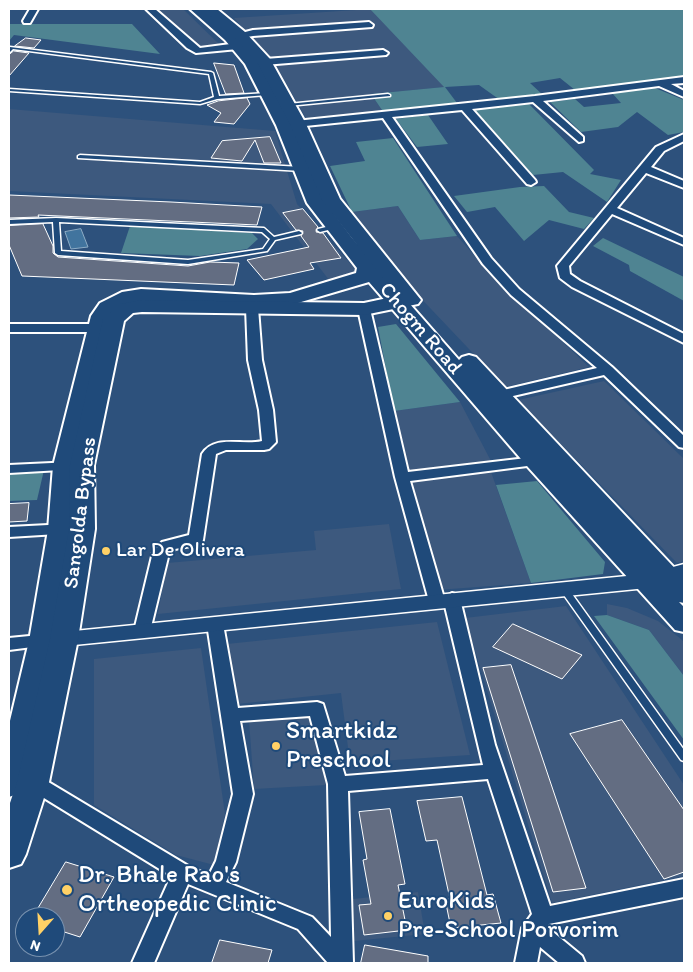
<!DOCTYPE html>
<style>
body{margin:0}
#map{position:relative;width:693px;height:972px;overflow:hidden;background:#2d517c;font-family:Itim,sans-serif}
canvas{display:block}
.frame{position:absolute;inset:0;border:10px solid #fff;pointer-events:none}
.north{position:absolute;left:15px;top:907px;width:50px;height:50px;box-sizing:border-box;background:#1f4a7a;border:1px solid #7992af;border-radius:50%;rotate:199deg;font-size:14px;font-weight:700;line-height:20px;text-align:center;color:#fff}
.north::after{content:'';display:block;margin:auto;width:18px;height:22px;background:#ffd166;clip-path:polygon(50% 0,100% 100%,50% 72%,0 100%)}
</style>
<div id="map">
<canvas width="693" height="972"></canvas>
<div class="frame"></div>
<div class="north">N</div>
</div>
<script>
const ctx = document.querySelector('canvas').getContext('2d');
ctx.lineJoin = 'round';
function fill(path, color) {
  ctx.fillStyle = color;
  ctx.fill(path, 'evenodd');
}
function stroke(path, color, width, dash) {
  ctx.strokeStyle = color;
  ctx.lineWidth = width;
  ctx.lineCap = dash ? 'butt' : 'round';
  ctx.setLineDash(dash || []);
  ctx.stroke(path);
}
function write(font, color, halo, rows, align = 'center') {
  ctx.font = font + ' Itim,sans-serif';
  ctx.lineWidth = 4;
  ctx.setLineDash([]);
  ctx.textBaseline = 'middle';
  ctx.strokeStyle = halo;
  ctx.fillStyle = color;
  for (const [text, x, y, turn = 0] of rows) {
    ctx.save();
    ctx.translate(x, y);
    ctx.rotate((+turn || 0) * Math.PI / 180);
    ctx.textAlign = isNaN(turn) ? turn : align;
    if (halo) ctx.strokeText(text, 0, 0);
    ctx.fillText(text, 0, 0);
    ctx.restore();
  }
}
fill(new Path2D(`
 M156,9H183L220,45L198,48Z
 M371,9L445,87L371,94L384,113L307,120L275,64L234,18Z
 M9,109L275,131L297,204L357,271L329,280L271,204L9,191Z
 M398,206L420,240L457,236L490,273L589,367L505,387L413,290L352,212Z
 M604,381L684,459V561L677,563L518,400Z
 M460,402L491,461L408,472L394,411Z
 M491,472L531,583L437,590L411,480Z
 M389,524L401,589L158,614L167,563L316,550L314,531Z
 M607,604L627,608L658,621L681,639L684,642V676L649,630L607,615Z
 M566,606L684,785V876L552,903L465,618Z
 M437,622L470,755L350,763L341,693L237,704L227,644Z
 M201,648L225,814L214,865L176,855L94,805V659Z
 M311,714L326,785L254,789L249,720Z
 M418,892L425,934L354,941L353,899Z`), '#3d597e');
fill(new Path2D(`
 M370,9H684V76L575,90L560,78L530,83L543,95L500,100L479,85L445,87L457,103L384,113L371,94L444,87Z
 M9,24H132L160,54L14,35L9,41Z
 M655,88L684,100V132L668,135L637,112L618,127L581,132L550,102L575,99L584,107L621,103L612,93Z
 M529,104L594,170L590,174L621,180L607,202L563,172L533,175L475,110Z
 M428,115L448,144L417,147L396,119Z
 M393,138L457,236L420,240L398,206L352,212L330,166L365,161L356,142Z
 M544,186L569,212L594,218L584,229L549,220L524,241L495,207L467,212L454,196L520,187Z
 M130,226L252,233L258,239L247,249L200,256L121,253Z
 M603,238L684,277V301L630,271L629,265L593,246Z
 M396,324L460,402L394,411L378,327Z
 M44,470L37,500L9,501V472Z
 M537,481L605,562L603,574L531,583L496,485Z
 M607,615L649,630L684,676V740L594,616Z`), '#4f8492');
const water = new Path2D(`
 M81,229L88,247L71,249L65,232Z`);
fill(water, '#41749e');
stroke(water, '#8dacc5', 1);
const building = new Path2D(`
 M26,38L41,40L34,48L15,46Z
 M14,51L29,53L9,76V55Z
 M214,63L234,65L244,93L226,94Z
 M247,98L250,104L234,124L214,122L221,113L207,105L218,101Z
 M270,137L281,163H264L255,140L242,161L211,158L222,141Z
 M9,195L171,202L262,207L257,225L38,215L39,217L9,218Z
 M303,209L318,227L316,232L323,233L341,258L310,263L314,269L264,280L247,260L309,247L301,236L303,231L296,230L283,213Z
 M43,224L53,246V253L58,257L188,266L210,262L239,263L234,285L22,276L9,245V226Z
 M29,503L27,521L9,522V504Z
 M513,624L582,655L562,679L493,647Z
 M511,665L586,888L553,892L483,668Z
 M622,720L684,810V872L664,879L570,734Z
 M462,797L487,895L493,894L501,923L451,928L445,899H450L437,840L426,841L417,801Z
 M390,809L405,884L398,885L407,930L364,935L359,905L371,904L363,860L367,859L359,812Z
 M66,862L114,877L80,937L55,929V917H33Z
 M220,940L272,950L268,963H212Z
 M365,945L428,956V963H361Z`);
fill(building, '#636d82');
stroke(building, '#fff', 1);
const service = new Path2D(`
 M10,47L211,72L213,73L219,96L267,93L269,94L267,95L217,99L200,104L9,91V89L200,102L214,97L209,74L13,49L9,53V49Z
 M388,94L390,95V96L288,106L286,105L288,104Z
 M80,155L302,167L305,169L302,171L78,158V156Z
 M56,218L264,228L274,237L299,231L302,233L301,234L275,240L267,251L188,264L58,255L55,253L53,222L9,224V220ZM59,222L262,232L270,239L263,249L188,260L61,251Z
 M334,225L336,226V228L320,232L317,230L318,229Z
 M564,586L567,587L684,750V761L681,760L561,591L560,589L561,587Z`);
const minor = new Path2D(`
 M30,9H38L30,23H24L23,21Z
 M146,9H155L200,48L238,43L242,46L238,49L196,53L187,48Z
 M369,22L373,25L372,27L253,36L230,40L226,37L253,30Z
 M383,50L388,53L386,55L252,66L247,63L252,60Z
 M684,77V83L671,84L684,91V97L659,86L543,101L583,137V141L579,142L533,102L472,109L535,180L536,182L531,185L527,184L462,110L392,117L491,258L519,289L612,367L684,436V448L679,447L604,375L500,399L495,398L493,395L495,392L597,368L511,295L483,264L383,118L286,128L281,125L286,122L535,96Z
 M684,134V141L664,151L651,167L684,181V188L646,173L617,208L684,238V245L612,214L569,266L570,274L580,281L684,334V343L572,287L560,278L557,266L656,147Z
 M252,304L258,308L262,360L273,410L276,442L269,449L264,450H226L216,454L203,540L201,544L175,549L169,553L150,631L148,635H136L134,631L153,552L162,542L189,535L202,454C215,434 242,446 262,441L259,410L248,360L246,308Z
 M364,305L370,309L408,472L535,457L542,461L535,465L410,481L444,598L452,593L458,595L460,599L495,745L550,906L684,879V897L549,924L547,927L582,956L585,963H559L540,947L537,963H515L522,928L532,914L488,779L348,791L353,963H328L298,929L188,884L154,963H132L171,876L26,787L9,780V765L40,777L190,867L209,875L216,861L233,794L207,624L209,620H221L223,624L238,708L317,702L323,704L345,776L483,765L444,602L437,607L431,605L429,601L395,477L358,309ZM310,716L328,784L331,937L312,917L226,882L236,862L253,794L240,721Z
 M9,324H107L113,328L107,332H9Z
 M73,462L78,463L80,466L78,469L9,473V465Z
 M68,524L74,525L76,529L74,533L9,537V527Z
 M50,634L56,636L59,640L56,644L9,650V638Z`);
const tertiary = new Path2D(`
 M684,564V578L647,588L64,646L56,644L53,639L56,634L64,632L647,574Z`);
const primary = new Path2D(`
 M190,9H205L235,34L259,63L292,125L325,202L352,238L459,360L462,357L469,355L476,357L684,578V603L679,602L684,607V632L675,630L527,466L369,282L291,305L254,307L141,301C129,303 118,305 111,316L77,466L72,530L57,641L24,785L20,793L9,797V725L29,641L48,530L53,466L91,316L100,303L122,292L141,289L254,295L290,293L356,273L357,268L307,203L276,125L245,64L225,40Z`);
const trunk = new Path2D(`
 M202,9H217L245,32L270,59L306,124L340,199L421,300L418,304L364,315L142,312L133,313L124,321L94,465L95,529L78,639L49,782L26,854L21,864L9,868V806L17,782L50,639L69,529L70,465L103,319L120,304L142,300L364,303L397,296L322,200L290,124L258,64L235,38Z`);
stroke(service, '#fff', 3);
stroke(minor, '#fff', 4);
stroke(tertiary, '#fff', 3);
stroke(primary, '#fff', 4);
stroke(trunk, '#fff', 4);
fill(service, '#1f4a7a');
fill(minor, '#1f4a7a');
fill(tertiary, '#1f4a7a');
fill(primary, '#1f4a7a');
fill(trunk, '#1f4a7a');
for (const [x, y, r, color] of [
 [106,551,5,"#ffd166"],
 [276,746,5,"#ffd166"],
 [67,890,6,"#ffd166"],
 [388,916,5,"#ffd166"]
]) {
  const dot = new Path2D();
  dot.arc(x, y, r, 0, 2 * Math.PI);
  ctx.fillStyle = color;
  ctx.fill(dot);
  stroke(dot, '#1f4a7a', 2);
}
write('21px', '#fff', '#1f4a7a', [
 ["Chogm Road",420,329,49],
 ["Sangolda Bypass",81,513,-83]
]);
write('21px', '#fff', '#1f4a7a', [
 ["Lar De Olivera",116,551]
], 'left');
write('25px', '#fff', '#1f4a7a', [
 ["Smartkidz",286,732],
 ["Preschool",286,761],
 ["Dr. Bhale Rao's",78,876],
 ["Ortheopedic Clinic",78,905],
 ["EuroKids",398,902],
 ["Pre-School Porvorim",398,931]
], 'left');
</script>
